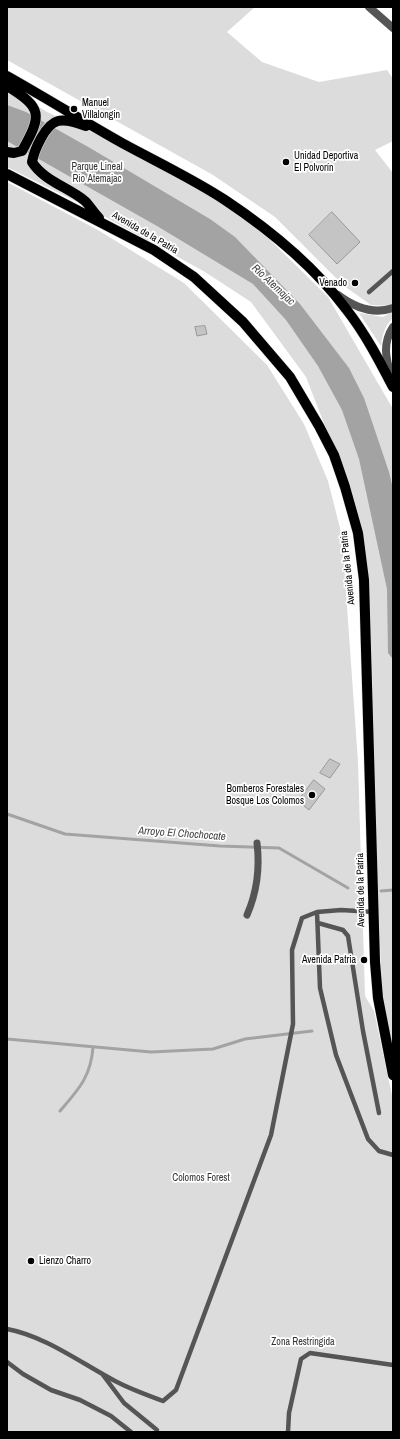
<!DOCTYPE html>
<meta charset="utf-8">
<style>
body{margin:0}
#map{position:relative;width:400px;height:1439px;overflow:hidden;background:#fff;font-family:"Archivo Narrow",sans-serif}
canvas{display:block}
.frame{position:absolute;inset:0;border:8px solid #000;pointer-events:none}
</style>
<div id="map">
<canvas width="400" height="1439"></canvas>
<div class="frame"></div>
</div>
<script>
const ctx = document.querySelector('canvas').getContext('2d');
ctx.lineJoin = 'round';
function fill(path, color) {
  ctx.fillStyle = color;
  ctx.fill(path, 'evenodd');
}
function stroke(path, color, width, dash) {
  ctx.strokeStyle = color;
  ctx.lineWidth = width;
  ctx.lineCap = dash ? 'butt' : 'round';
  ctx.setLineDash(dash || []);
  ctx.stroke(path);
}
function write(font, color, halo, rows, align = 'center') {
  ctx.font = font + ' "Archivo Narrow",sans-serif';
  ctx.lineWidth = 3.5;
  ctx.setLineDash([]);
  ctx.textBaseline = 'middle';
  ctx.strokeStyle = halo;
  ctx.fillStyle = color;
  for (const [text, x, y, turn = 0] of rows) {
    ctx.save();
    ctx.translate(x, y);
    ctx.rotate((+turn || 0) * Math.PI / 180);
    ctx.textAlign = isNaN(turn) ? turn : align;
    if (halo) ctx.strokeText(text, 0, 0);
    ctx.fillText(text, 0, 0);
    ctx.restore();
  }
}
fill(new Path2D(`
 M7,7H255L227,32L262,62L319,82L387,70L393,79V141L375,150L393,173V303L391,306L371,305L344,286L275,217L213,175L7,60Z
 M7,87L47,112L112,141L177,177L225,204L255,225L328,297L393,409V1054L382,991L376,849L372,665L366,578L353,498L306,377L251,302L205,272L93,210L7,167Z
 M7,182L98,230L184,283L267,365L304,424L328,481L342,536L358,762L365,996L374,1011L393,1100V1432H7Z
 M393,311V318C385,325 382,336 381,346L359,313L383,317Z`), '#dcdcdc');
fill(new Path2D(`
 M7,105L26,112L90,148L210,219L235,237L300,304L349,368L364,398L389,472L393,489V659L388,653L387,589L359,459L342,410L318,366L286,320L253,284L157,226L7,141Z`), '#a3a3a3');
stroke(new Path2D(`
 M7,814L65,834L220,846L279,848L348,888
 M381,891L393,890
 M7,1039L151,1052L213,1049L245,1039L312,1031
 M60,1111C78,1090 91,1077 93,1047`), '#a3a3a3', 3);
const building = new Path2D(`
 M332,212L360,242L337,264L309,235Z
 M205,326L207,334L197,336L195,327Z
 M330,759L340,764L330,778L320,773Z
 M314,780L325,789L309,810L298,801Z`);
fill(building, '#c4c4c4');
stroke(building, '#999', 1);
const primary = new Path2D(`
 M7,76C46,98 83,121 122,143C157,162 193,179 225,200C270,230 314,266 346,309C365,333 379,360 393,387
 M7,86C43,108 42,115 22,151L14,153L7,152
 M86,126C78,123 66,119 58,121C45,124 34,151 32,162C44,181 68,187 85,201C90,206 94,213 99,218
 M7,174L154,250L194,277L243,322L290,377L319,426L334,455L345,487L358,533L364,580L375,962L378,998L393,1075`);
stroke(primary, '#dbdbdb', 11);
stroke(new Path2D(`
 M369,292L393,271
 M374,912L341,910L317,912L320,988L336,1055L368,1139L379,1151L393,1155
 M318,923L343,930L348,936L363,1031L379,1113
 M7,1329C45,1336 81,1363 115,1381C130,1389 147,1395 163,1401L176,1390L271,1135L293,1024L292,950L302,918L317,912
 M7,1362L23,1374L51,1390L80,1400L111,1416L131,1432
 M103,1375L124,1403L157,1430
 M288,1432L289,1413L301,1359L310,1353L393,1365`), '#555', 4.5);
stroke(new Path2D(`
 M247,915C257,892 260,868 257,843`), '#555', 7);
stroke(new Path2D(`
 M369,7L393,28
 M338,295C354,307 373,315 393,308
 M391,377C386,358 382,344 393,327`), '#555', 8);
stroke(primary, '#000', 10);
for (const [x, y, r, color] of [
 [74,109,4,"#000"],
 [286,162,4,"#000"],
 [355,283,4,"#000"],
 [312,795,4,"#000"],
 [364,960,4,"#000"],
 [31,1261,4,"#000"]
]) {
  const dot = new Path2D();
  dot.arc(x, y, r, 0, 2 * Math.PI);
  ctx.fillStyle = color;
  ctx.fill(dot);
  stroke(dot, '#fff', 1.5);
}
write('10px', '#000', '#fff', [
 ["Manuel",82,103],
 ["Villalongin",82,115],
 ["Unidad Deportiva",294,156],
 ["El Polvorín",294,168],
 ["Venado",347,283,"right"],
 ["Bomberos Forestales",304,789,"right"],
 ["Bosque Los Colomos",304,801,"right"],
 ["Avenida Patria",356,960,"right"],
 ["Lienzo Charro",39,1261]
], 'left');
write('10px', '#333', '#fff', [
 ["Parque Lineal",97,167],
 ["Rio Atemajac",97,179],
 ["Colomos Forest",201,1178],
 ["Zona Restringida",303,1342]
]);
write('10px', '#000', '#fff', [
 ["Avenida de la Patria",145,233,30],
 ["Avenida de la Patria",348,568,-96],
 ["Avenida de la Patria",361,890,-91]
]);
write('italic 11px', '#444', '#fff', [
 ["Río Atemajac",273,285,43],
 ["Arroyo El Chochocate",182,834,4]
]);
</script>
